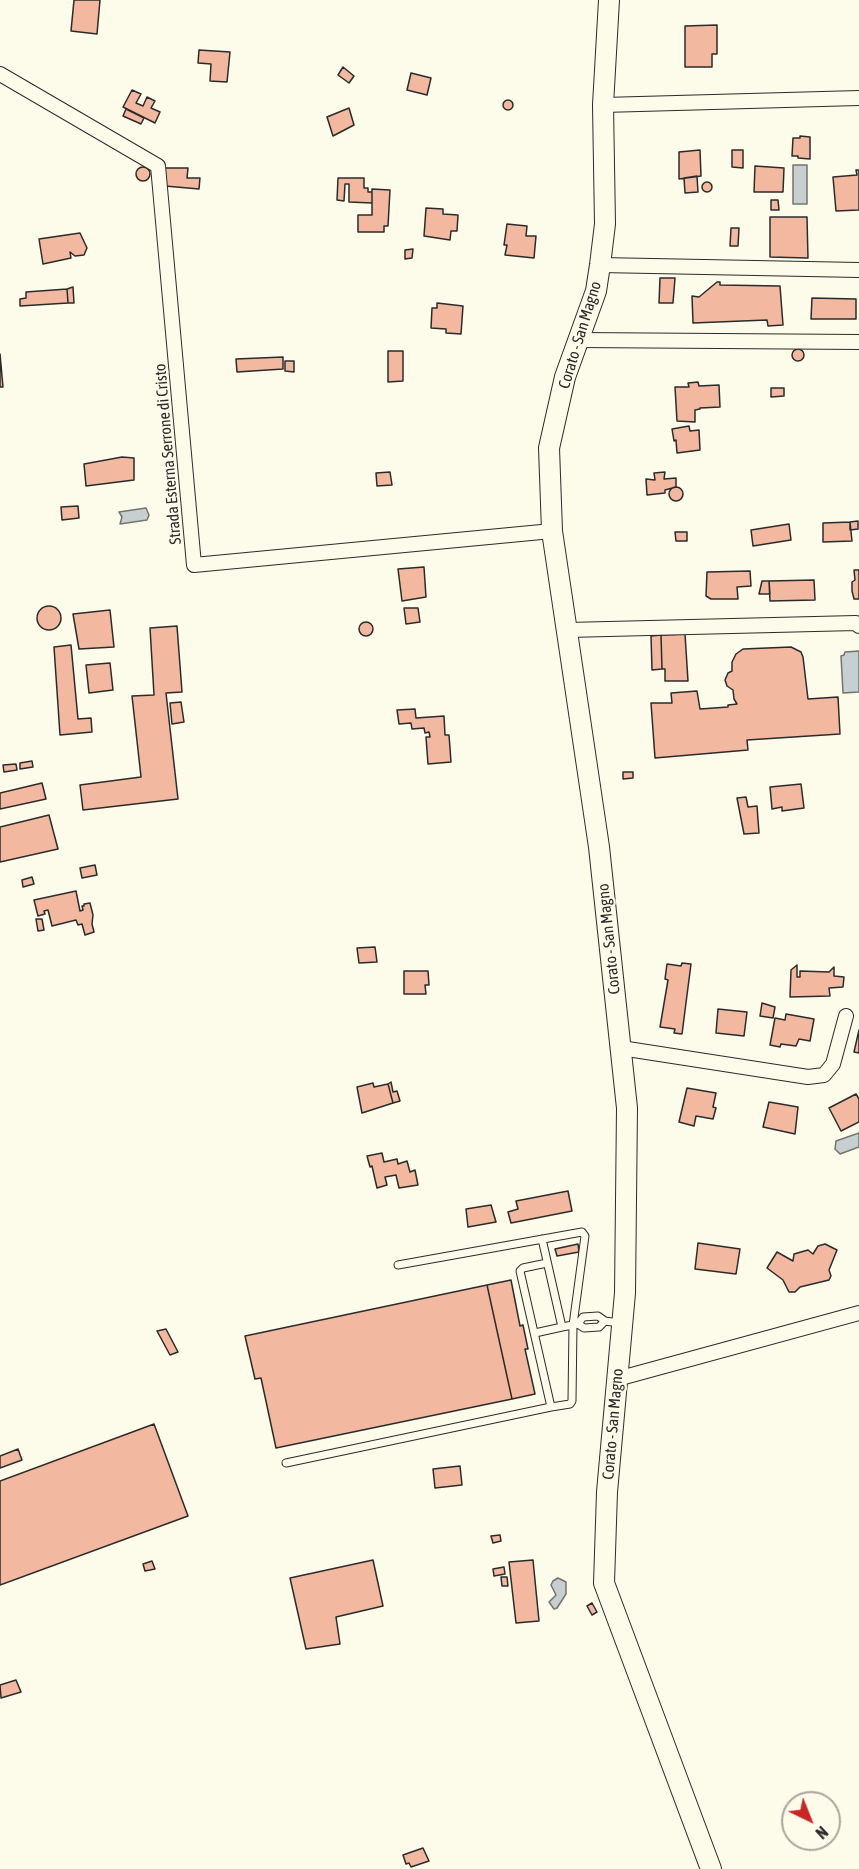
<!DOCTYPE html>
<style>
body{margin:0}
#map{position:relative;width:859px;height:1869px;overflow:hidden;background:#fdfbea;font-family:"Asap Condensed",sans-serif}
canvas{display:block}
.north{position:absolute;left:781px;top:1791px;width:60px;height:60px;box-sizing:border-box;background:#fdfbea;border:2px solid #a9a89e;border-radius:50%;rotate:137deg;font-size:16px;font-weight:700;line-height:24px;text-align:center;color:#2b2b2b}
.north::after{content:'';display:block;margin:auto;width:21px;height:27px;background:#c62828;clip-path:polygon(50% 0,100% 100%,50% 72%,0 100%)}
</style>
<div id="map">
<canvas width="859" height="1869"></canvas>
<div class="north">N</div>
</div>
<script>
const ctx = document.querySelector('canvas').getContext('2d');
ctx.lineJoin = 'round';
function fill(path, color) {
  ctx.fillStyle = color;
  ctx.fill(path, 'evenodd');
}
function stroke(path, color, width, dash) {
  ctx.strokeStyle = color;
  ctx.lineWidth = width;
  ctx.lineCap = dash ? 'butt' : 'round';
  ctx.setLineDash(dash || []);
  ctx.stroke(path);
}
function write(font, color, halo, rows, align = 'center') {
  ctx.font = font + ' "Asap Condensed",sans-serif';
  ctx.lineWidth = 4.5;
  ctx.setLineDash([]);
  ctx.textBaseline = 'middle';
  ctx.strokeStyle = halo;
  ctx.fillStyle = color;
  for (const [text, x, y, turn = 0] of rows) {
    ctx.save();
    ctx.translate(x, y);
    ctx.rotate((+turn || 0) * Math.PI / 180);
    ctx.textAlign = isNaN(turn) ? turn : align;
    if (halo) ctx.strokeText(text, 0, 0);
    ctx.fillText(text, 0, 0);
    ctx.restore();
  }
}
const water = new Path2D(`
 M793,165H807V204H793Z
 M146,508L149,515L147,520L120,524L122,517L119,512Z
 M859,651V692L843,693L841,656L844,655L845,652Z
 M859,1133V1147L840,1154L835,1149L836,1141Z
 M558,1578L566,1582V1594L557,1608L554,1609L549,1602L556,1595L551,1585L553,1581Z`);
fill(water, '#c7d0d0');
stroke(water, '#74746e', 1.5);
const building = new Path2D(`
 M74,0H100L97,34L71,31Z
 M717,25V54H712V67H685V26Z
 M199,50L230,52L227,82L210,81L211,64L198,63Z
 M343,67L354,76L349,83L338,75Z
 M411,73L431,78L427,95L407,90Z
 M132,90L141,94L136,103L143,106L147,97L155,101L151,108L160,112L155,123L123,107Z
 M503 105a5 5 0 1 1 10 0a5 5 0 1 1-10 0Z
 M349,108L354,125L333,136L327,117Z
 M126,109L144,118L141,124L123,116Z
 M800,136L810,137V159L798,158V156H792L793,138H800Z
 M700,150L701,176L679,179V152Z
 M732,150H743V168L732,167Z
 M755,166L784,168L783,192H754Z
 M136 174a7 7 0 1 1 14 0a7 7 0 1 1-14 0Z
 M165,168H188L187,178H200L199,189L165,186Z
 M856,170H859V210L836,211L833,177L857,175Z
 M697,176L698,192L685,193L684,178Z
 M338,178H364V188H368V192H372V203L349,202V184H345L344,201L337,200Z
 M702 187a5 5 0 1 1 10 0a5 5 0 1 1-10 0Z
 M372,189L390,190L388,226H384V232H358V215H372Z
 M771,200H778L779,210H771Z
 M426,208L443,209V214L458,215L457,231H451L450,240L424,236Z
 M770,217H807L808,258L770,257Z
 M507,224L527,226L526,236H536L534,258L505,255L507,245H504Z
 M731,228H739L738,246H730Z
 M80,233L87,248L84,255L75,256L70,252L71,258L43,264L39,239Z
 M413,249L412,258L405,259V250Z
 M660,278H675L673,303H659Z
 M717,282H720V285L780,286L783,325L768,326L767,320L693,323L692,296L699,297Z
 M73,287L74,303H68L67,289Z
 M67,289L68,303L20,306V299L26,298V292Z
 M812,298L856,299V319H811Z
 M437,303L463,306L461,334L446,333V329L431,328L432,308H437Z
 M792 355a6 6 0 1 1 12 0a6 6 0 1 1-12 0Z
 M388,351H403V381L388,382Z
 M0,354L3,387H0Z
 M283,357V369L237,372L236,359Z
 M285,361H294V372L285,371Z
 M698,382L699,386L719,385L720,407L700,408V409L695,410V422L677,421L675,387H689L688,383Z
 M771,388H784V396L771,397Z
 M689,426L690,431L699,430L700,450L677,453L676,440L674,441L672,429Z
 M122,457L134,458V480L86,486L84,464Z
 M390,472L392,485L377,486L376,473Z
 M665,472L664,479L676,478V487L665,490V493L647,495L646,479L655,480L654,473Z
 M669 494a7 7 0 1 1 14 0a7 7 0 1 1-14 0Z
 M78,506L79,518L62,520L61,507Z
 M858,521V529L850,530V522Z
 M850,522L852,541L823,542V523Z
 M789,524L791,540L753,546L751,530Z
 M675,532H687V541H676Z
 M424,567L426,597L402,601L398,569Z
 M854,570H859V599H854L852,591V582L855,580Z
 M750,571L751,586L737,587L738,599H711L706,596L707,572Z
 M814,580L815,600L770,601L769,581Z
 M762,581H769L770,594H759Z
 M37 618a12 12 0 1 1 24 0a12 12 0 1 1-24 0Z
 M404,608H418L420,622L406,624Z
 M110,610L114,647L79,649L73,614Z
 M359 629a7 7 0 1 1 14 0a7 7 0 1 1-14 0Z
 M177,626L182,692L166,693L178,799L83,810L80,785L141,777L132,696L154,695L150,628Z
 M685,634L688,681H665V669H662L661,635Z
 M661,635L662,669L652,670L651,636Z
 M71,645L78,719L91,718L92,732L60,735L54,647Z
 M791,647L801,652L803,657L808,699L838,697L840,734L747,740L748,750L655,758L651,703H672L671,693L697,691L700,709L728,707V705L737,704L734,699L733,690L727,686L725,680L728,673L732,671V662L736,654L743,649Z
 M110,663L113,690L89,693L86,665Z
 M181,702L184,722L172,724L170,703Z
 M415,709L416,718L444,716L445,735H449L451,762L428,764L426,737H430L429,732L425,733L424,728L412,729L411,723L399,724L397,710Z
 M32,761L33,767L20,769V763Z
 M16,764L17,770L4,772L3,765Z
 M623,772H633V778L623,779Z
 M42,783L46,799L0,809V793Z
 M801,784L804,808L782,811V807L772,809L770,787Z
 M746,797L748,807L757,806L759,833L744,834L737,798Z
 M49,815L58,849L0,862V827Z
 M95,865L97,875L82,878L80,868Z
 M32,877L34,884L23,887L22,880Z
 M76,891L80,911L83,910L82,906H84V904L90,903L93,915L92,924L94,932L85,935L82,924L78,925L76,920L52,926L48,910L44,911L45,914L38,916L34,900Z
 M36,919H42L44,930L38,931Z
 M375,947L377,962L359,963L357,948Z
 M682,963L691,964L682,1034L674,1033L675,1029L660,1027L668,980L665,979L667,964L681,966Z
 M797,965V977H800V971L829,972L834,967V976L844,977L843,987L829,988L830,996L790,997L791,970Z
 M404,971H428L429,985H425L426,994H404Z
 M762,1003L775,1007L773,1018L760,1016Z
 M718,1009L747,1012L744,1036L716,1033Z
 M786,1014L814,1019L810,1041L799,1039L796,1046L781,1044L780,1047L770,1045L775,1018L785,1020Z
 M859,1030V1053L854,1052Z
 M391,1082L393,1092L397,1091L400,1101L393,1103L388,1084Z
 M373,1083L374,1087L388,1084L393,1103L362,1113L357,1087Z
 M687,1088L716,1093L713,1107L716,1108L713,1119L696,1116L694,1126L679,1122Z
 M856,1094L859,1099V1122L841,1131L829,1108Z
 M769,1102L798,1107L795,1134L763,1127Z
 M382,1153L384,1162L397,1159L398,1164L407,1161L410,1172L415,1170L418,1185L399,1188L396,1175L385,1177L387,1185L377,1188L372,1166L370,1167L367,1156Z
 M568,1191L572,1211L511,1223L508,1212L518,1209L516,1201Z
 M491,1205L496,1222L468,1227L466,1209Z
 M698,1243L740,1249L736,1274L695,1269Z
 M578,1244L579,1252L557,1256L555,1249Z
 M825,1244L837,1250L829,1270L831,1276L829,1280L800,1287L795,1292H789L783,1280L767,1268L777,1252L793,1261L794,1254L808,1250L813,1254L818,1246Z
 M511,1280L520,1326L523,1325L528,1349H525L535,1394L512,1399L487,1285Z
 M487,1285L512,1399L276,1448L261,1378L255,1379L245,1336Z
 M166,1329L178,1352L170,1355L157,1331Z
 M154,1424L188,1516L0,1585V1481Z
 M18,1449L22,1460L0,1468V1456Z
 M460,1466L462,1485L435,1488L433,1469Z
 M500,1535L501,1541L493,1543L491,1536Z
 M373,1560L383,1606L336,1617L340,1644L306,1649L290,1578Z
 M533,1560L539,1621L516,1623L509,1562Z
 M152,1561L155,1569L145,1571L143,1564Z
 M504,1567L505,1574L494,1576L493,1569Z
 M501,1577H507L508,1586H502Z
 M592,1603L597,1612L592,1615L587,1606Z
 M16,1680L21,1692L1,1698L0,1685Z
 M423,1848L429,1861L411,1867L409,1863L406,1864L403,1855Z`);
fill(building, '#f2b8a0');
stroke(building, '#2b2b2b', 1.5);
const lane = new Path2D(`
 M547,1263L523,1268L520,1271L551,1407L570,1404L572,1401L573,1325L578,1324L583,1317L598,1316L605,1321L619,1323
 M398,1265L582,1232L585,1236L573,1325L562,1327L542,1239
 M578,1324L584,1328L599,1327L605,1321
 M535,1333L562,1327
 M286,1463L551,1407`);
const street = new Path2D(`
 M0,74L158,166L194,565L552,531
 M603,105L859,98
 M600,265L859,270
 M578,340L859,342
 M567,630L856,623L859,626
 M621,1048L808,1077L824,1075L833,1064L846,1016
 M617,1379L859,1313`);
const secondary = new Path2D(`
 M609,0L603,105L605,224L600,265L596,291L565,377L549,448L552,531L599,847L627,1108L625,1293L607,1492L604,1583L711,1869`);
stroke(lane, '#2b2b2b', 9);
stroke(street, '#2b2b2b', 16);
stroke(secondary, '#2b2b2b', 22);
stroke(lane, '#fdfbea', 7);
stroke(street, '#fdfbea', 14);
stroke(secondary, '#fdfbea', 20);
write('16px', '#2b2b2b', '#fdfbea', [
 ["Corato - San Magno",580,335,-73],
 ["Strada Esterna Serrone di Cristo",168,454,-95],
 ["Corato - San Magno",609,939,-96],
 ["Corato - San Magno",613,1424,-85]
]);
</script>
